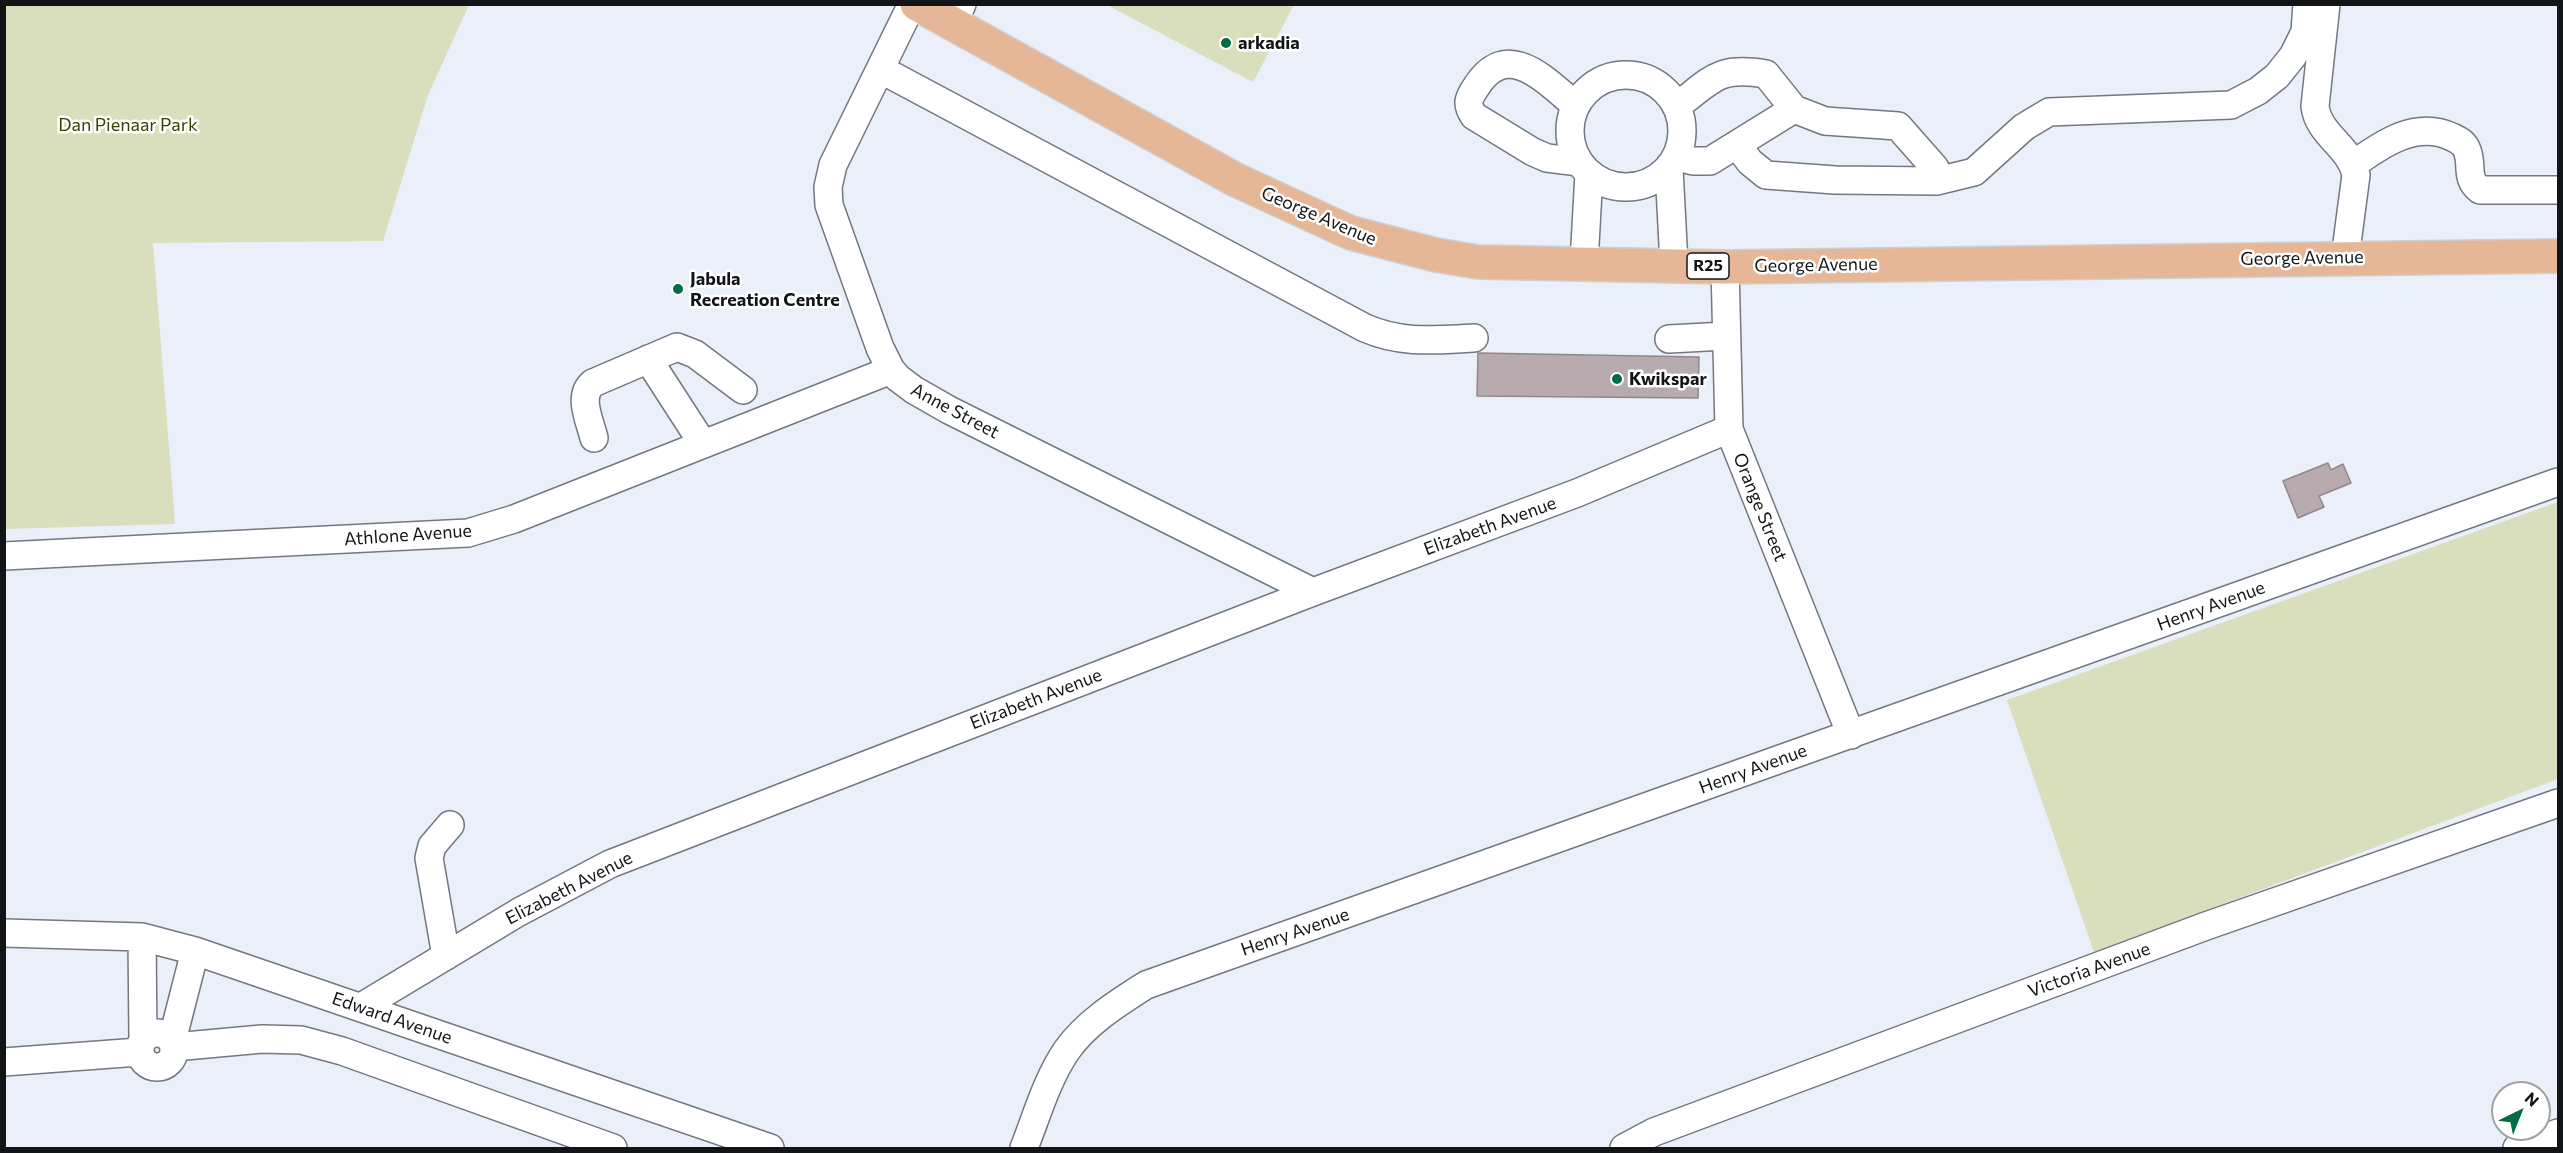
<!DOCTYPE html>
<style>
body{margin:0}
#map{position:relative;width:2563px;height:1153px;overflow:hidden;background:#eaeffa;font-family:Commissioner,sans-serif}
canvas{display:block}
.frame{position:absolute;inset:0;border:6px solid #121417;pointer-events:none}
.north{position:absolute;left:2491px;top:1081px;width:60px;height:60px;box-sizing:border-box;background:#fff;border:2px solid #a0a1a2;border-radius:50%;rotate:43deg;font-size:16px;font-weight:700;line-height:24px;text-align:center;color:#121417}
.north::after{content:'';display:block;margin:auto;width:21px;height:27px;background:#026c43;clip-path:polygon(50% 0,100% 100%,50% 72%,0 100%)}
</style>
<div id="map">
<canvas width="2563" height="1153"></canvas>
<div class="frame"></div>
<div class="north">N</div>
</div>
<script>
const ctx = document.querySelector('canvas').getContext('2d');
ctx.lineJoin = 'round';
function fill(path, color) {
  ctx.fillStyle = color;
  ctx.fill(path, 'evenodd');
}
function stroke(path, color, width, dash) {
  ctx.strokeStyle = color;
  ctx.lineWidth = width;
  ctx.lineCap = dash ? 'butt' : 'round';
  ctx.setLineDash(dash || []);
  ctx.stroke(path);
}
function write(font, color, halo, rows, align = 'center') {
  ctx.font = font + ' Commissioner,sans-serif';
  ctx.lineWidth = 5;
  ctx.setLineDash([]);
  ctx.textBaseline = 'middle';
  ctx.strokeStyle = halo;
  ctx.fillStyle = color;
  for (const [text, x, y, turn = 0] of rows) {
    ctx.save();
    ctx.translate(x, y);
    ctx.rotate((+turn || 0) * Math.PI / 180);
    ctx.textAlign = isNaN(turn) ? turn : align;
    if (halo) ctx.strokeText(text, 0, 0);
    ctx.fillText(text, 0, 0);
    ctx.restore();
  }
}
fill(new Path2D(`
 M4,5H469L428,95L383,241L153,243L175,524L5,529Z
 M1107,5H1294L1253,82Z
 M2558,502V779L2094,952L2007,700Z`), '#d9debd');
const building = new Path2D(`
 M1478,353L1699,357L1698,398L1477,396Z
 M2328,463L2331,470L2343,464L2351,483L2319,496L2324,507L2298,518L2283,481Z`);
fill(building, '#b8abaf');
stroke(building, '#92868a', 1.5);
const minor = new Path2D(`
 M912,4L833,165L828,187L829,205L880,348L891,370L898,378L914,390L949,410L1313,592
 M2326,4L2315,106C2318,135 2351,147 2356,175L2345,258
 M953,24L962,4
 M880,69L1365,328C1402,344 1434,340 1474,338
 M1570 131a56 56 0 1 1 112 0a56 56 0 1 1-112 0Z
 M1575,105C1545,80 1507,38 1476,87C1468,99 1466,104 1474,116L1533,152L1547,158L1579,162
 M1677,106C1713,79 1718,66 1766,74L1794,109L1825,121L1898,126L1935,168L1937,181
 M1737,145L1750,162L1766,175L1835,180L1937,181L1974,172L2024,127L2049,112L2231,105L2258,91L2277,76L2293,56L2305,32L2307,4
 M1677,157L1693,161H1710L1794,109
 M2354,164C2382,144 2416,120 2452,137C2458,140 2463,142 2466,148C2474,163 2464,178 2480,190H2558
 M1669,169L1674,264
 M1584,263L1589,173
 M1725,267L1729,429L1851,735
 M1669,339L1725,336
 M648,359L703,444
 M594,438C590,421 577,396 593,383L677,347L695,354L743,390
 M4,556L468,533L514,519L891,370
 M4,933L142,937L195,951L770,1148
 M142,937L143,1039
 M446,956L429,858L432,846L450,825
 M361,1007L519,912L610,864L1313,592L1577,493L1729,429
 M140 1050a17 17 0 1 1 34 0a17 17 0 1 1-34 0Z
 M172,1041L195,951
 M174,1047L262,1039L301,1040L342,1051L613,1148
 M4,1062L139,1052
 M1024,1148C1037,1115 1047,1079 1067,1050C1087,1022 1118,1003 1146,985L2558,482
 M1624,1148L1654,1132L2206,926L2558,803
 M2517,1148L2558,1133`);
const major = new Path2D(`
 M917,4L1236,180L1351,233L1436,255L1478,262L1725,267L2558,256`);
stroke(minor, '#727780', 30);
stroke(major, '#d0d0d1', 36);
stroke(minor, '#fff', 27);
stroke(major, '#e6b797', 33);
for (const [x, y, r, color] of [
 [1226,43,6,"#026c43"],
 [678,289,6,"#026c43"],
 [1617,379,6,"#026c43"]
]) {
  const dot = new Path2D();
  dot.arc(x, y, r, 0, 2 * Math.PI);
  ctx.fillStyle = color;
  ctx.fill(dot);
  stroke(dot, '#fff', 2);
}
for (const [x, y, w] of [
 [1708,266,42]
]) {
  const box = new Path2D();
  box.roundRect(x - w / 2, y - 13, w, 26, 4.5);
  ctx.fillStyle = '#fff';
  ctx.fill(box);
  stroke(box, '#121417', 1.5);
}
write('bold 16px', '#121417', null, [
 ["R25",1708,266]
]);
write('bold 18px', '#121417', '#fff', [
 ["arkadia",1238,43],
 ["Jabula",690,279],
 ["Recreation Centre",690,300],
 ["Kwikspar",1629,379]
], 'left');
write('18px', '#3b3f03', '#fff', [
 ["Dan Pienaar Park",128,125]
]);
write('18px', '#121417', '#fff', [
 ["George Avenue",1319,216,23],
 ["George Avenue",2302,258,-1],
 ["George Avenue",1816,265,-1],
 ["Anne Street",955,411,28],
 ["Orange Street",1760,507,68],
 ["Elizabeth Avenue",1490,526,-20],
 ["Athlone Avenue",408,535,-4],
 ["Henry Avenue",2211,606,-20],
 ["Elizabeth Avenue",1036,699,-21],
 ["Henry Avenue",1753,769,-20],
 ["Elizabeth Avenue",569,888,-27],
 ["Henry Avenue",1295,932,-19],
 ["Victoria Avenue",2089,970,-20],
 ["Edward Avenue",392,1018,19]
]);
</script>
